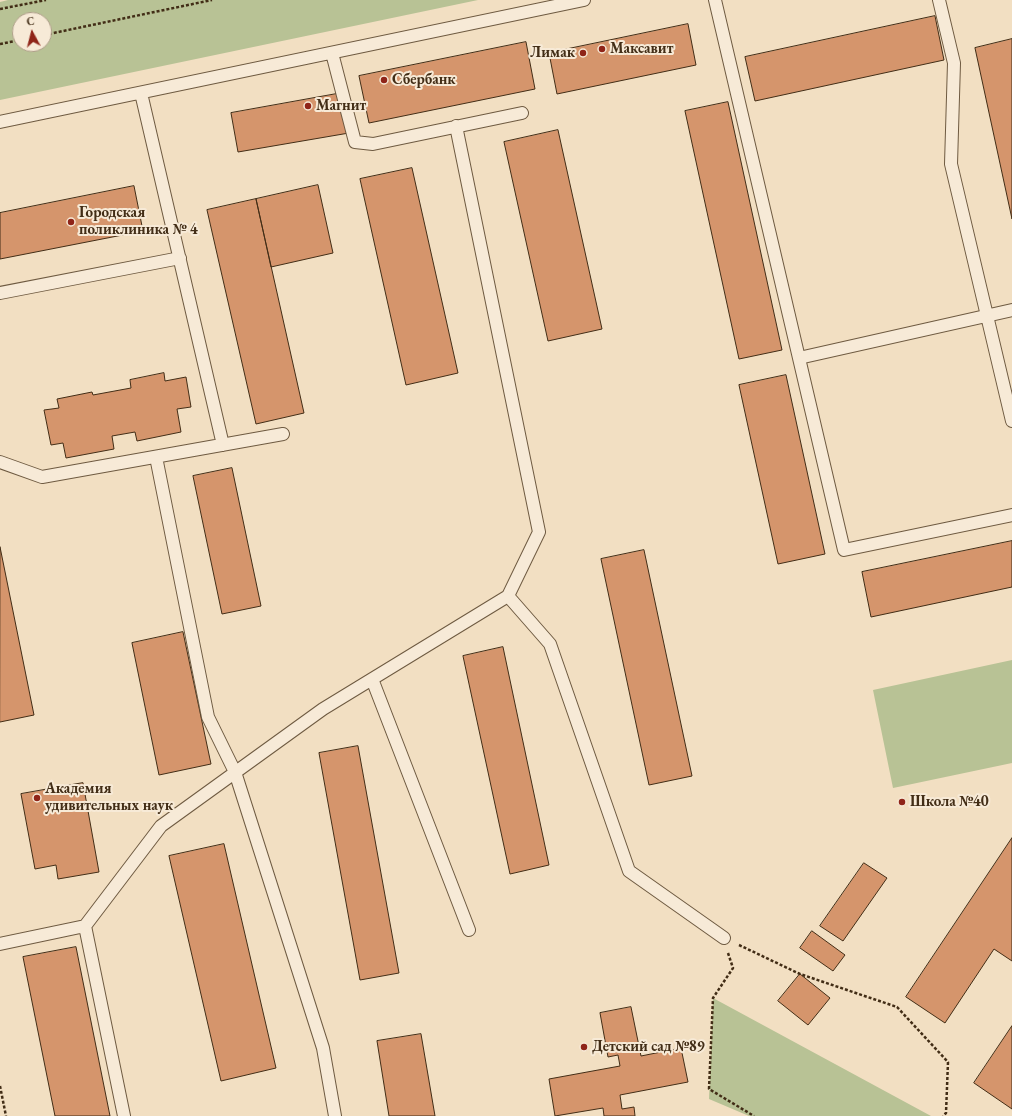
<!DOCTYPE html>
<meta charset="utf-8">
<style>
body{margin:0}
#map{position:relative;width:1012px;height:1116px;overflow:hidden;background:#f2dfc2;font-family:"EB Garamond",serif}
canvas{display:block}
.north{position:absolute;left:12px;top:12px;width:40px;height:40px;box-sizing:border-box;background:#f7ead7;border:1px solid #af9e8a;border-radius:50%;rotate:353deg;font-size:11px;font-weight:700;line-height:16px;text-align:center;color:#422d16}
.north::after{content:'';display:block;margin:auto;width:14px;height:18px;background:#8f2418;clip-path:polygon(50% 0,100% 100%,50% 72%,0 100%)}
</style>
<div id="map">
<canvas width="1012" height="1116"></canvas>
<div class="north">С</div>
</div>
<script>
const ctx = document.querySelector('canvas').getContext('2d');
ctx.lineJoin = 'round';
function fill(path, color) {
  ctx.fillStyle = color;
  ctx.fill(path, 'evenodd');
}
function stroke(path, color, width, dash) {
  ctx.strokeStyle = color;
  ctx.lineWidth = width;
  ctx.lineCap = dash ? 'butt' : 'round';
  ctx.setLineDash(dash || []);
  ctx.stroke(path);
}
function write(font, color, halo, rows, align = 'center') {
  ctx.font = font + ' "EB Garamond",serif';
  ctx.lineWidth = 4;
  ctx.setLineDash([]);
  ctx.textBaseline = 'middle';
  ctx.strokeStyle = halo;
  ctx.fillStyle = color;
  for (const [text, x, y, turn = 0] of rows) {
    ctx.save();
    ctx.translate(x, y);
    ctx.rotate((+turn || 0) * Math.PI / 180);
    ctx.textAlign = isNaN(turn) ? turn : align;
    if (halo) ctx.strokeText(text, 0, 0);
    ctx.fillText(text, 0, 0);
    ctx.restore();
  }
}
fill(new Path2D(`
 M8,0H478L0,100V2ZM20,20H44V44H20Z
 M1012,660V763L893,788L873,690Z
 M713,998L931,1116H749L709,1099Z`), '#b8c295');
const building = new Path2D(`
 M935,16L944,60L755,101L745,57Z
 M688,24L696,65L557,94L549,53Z
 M1012,39V219L975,48Z
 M526,42L535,89L369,123L359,76Z
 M342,93L349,133L238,152L231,113Z
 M728,102L782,350L739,359L685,111Z
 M558,130L602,329L548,341L504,142Z
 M412,168L458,373L406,385L360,179Z
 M318,185L333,253L271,267L256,199Z
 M134,186L143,231L0,259V213Z
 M256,199L304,413L256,424L207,210Z
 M164,373L165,381L186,377L191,407L177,409L181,432L137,441L135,432L112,436L114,449L66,458L63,443L51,445L44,410L59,408L57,399L92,392L93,395L131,388L130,380Z
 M786,375L825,554L778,564L739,385Z
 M232,468L261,606L222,614L193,476Z
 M1012,541V587L871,617L862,572Z
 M0,547L34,715L0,722Z
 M644,550L692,776L649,785L601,559Z
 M183,632L211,764L159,775L132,643Z
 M503,647L549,865L510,874L463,656Z
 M358,746L399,973L360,980L319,753Z
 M83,783L99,872L58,879L56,865L35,869L21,794Z
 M1012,838V961L994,949L945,1023L906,997Z
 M224,844L276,1068L221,1081L169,856Z
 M864,863L887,878L843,941L820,926Z
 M812,931L845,955L833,971L800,948Z
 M76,947L110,1116H55L23,957Z
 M800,974L830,998L808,1025L778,1001Z
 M631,1007L641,1056L681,1048L688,1082L620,1095L622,1109L634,1107L635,1116H604L603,1108L555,1116L549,1079L620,1066L618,1055L608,1057L600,1013Z
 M1012,1026V1109L974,1083Z
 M421,1034L435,1116H389L377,1041Z`);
fill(building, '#d5956c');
stroke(building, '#422d16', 1);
const service = new Path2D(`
 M715,0L844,550L1012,515
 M939,0L954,63L951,164L1012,421
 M332,53L355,142L373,144L522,113
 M141,93L223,445
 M0,122L584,0
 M0,293L180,258
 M799,358L1012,310
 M156,457L208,717L235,772L323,1048L335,1116
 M0,462L42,477L283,434
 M508,596L550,644L629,871L724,938
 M372,679L469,930
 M85,926L161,826L323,709L508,596L539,532L456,126
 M0,944L85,926L124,1116`);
stroke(service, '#6e5a41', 14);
stroke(new Path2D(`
 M0,9L46,0
 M44,35L212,0
 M0,44L20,40
 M739,945L800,974L897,1007L948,1062L946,1113L943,1116
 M728,953L733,968L713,998L709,1089L754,1116
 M0,1086L6,1116`), '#422d16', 2.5, [3, 2]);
stroke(service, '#f7ead7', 12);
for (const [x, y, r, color] of [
 [602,49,4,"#8f2418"],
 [583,53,4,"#8f2418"],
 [384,80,4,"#8f2418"],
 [308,106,4,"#8f2418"],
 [71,222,4,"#8f2418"],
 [37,798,4,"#8f2418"],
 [902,802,4,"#8f2418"],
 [584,1047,4,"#8f2418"]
]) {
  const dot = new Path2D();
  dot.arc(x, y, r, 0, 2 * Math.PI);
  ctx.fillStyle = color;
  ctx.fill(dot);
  stroke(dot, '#f7ead7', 1.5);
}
write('bold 15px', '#422d16', '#f7ead7', [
 ["Максавит",610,49],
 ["Лимак",575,53,"right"],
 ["Сбербанк",392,80],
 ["Магнит",316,106],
 ["Городская",79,213],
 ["поликлиника № 4",79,230],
 ["Академия",45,789],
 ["удивительных наук",45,806],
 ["Школа №40",910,802],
 ["Детский сад №89",592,1047]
], 'left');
</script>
